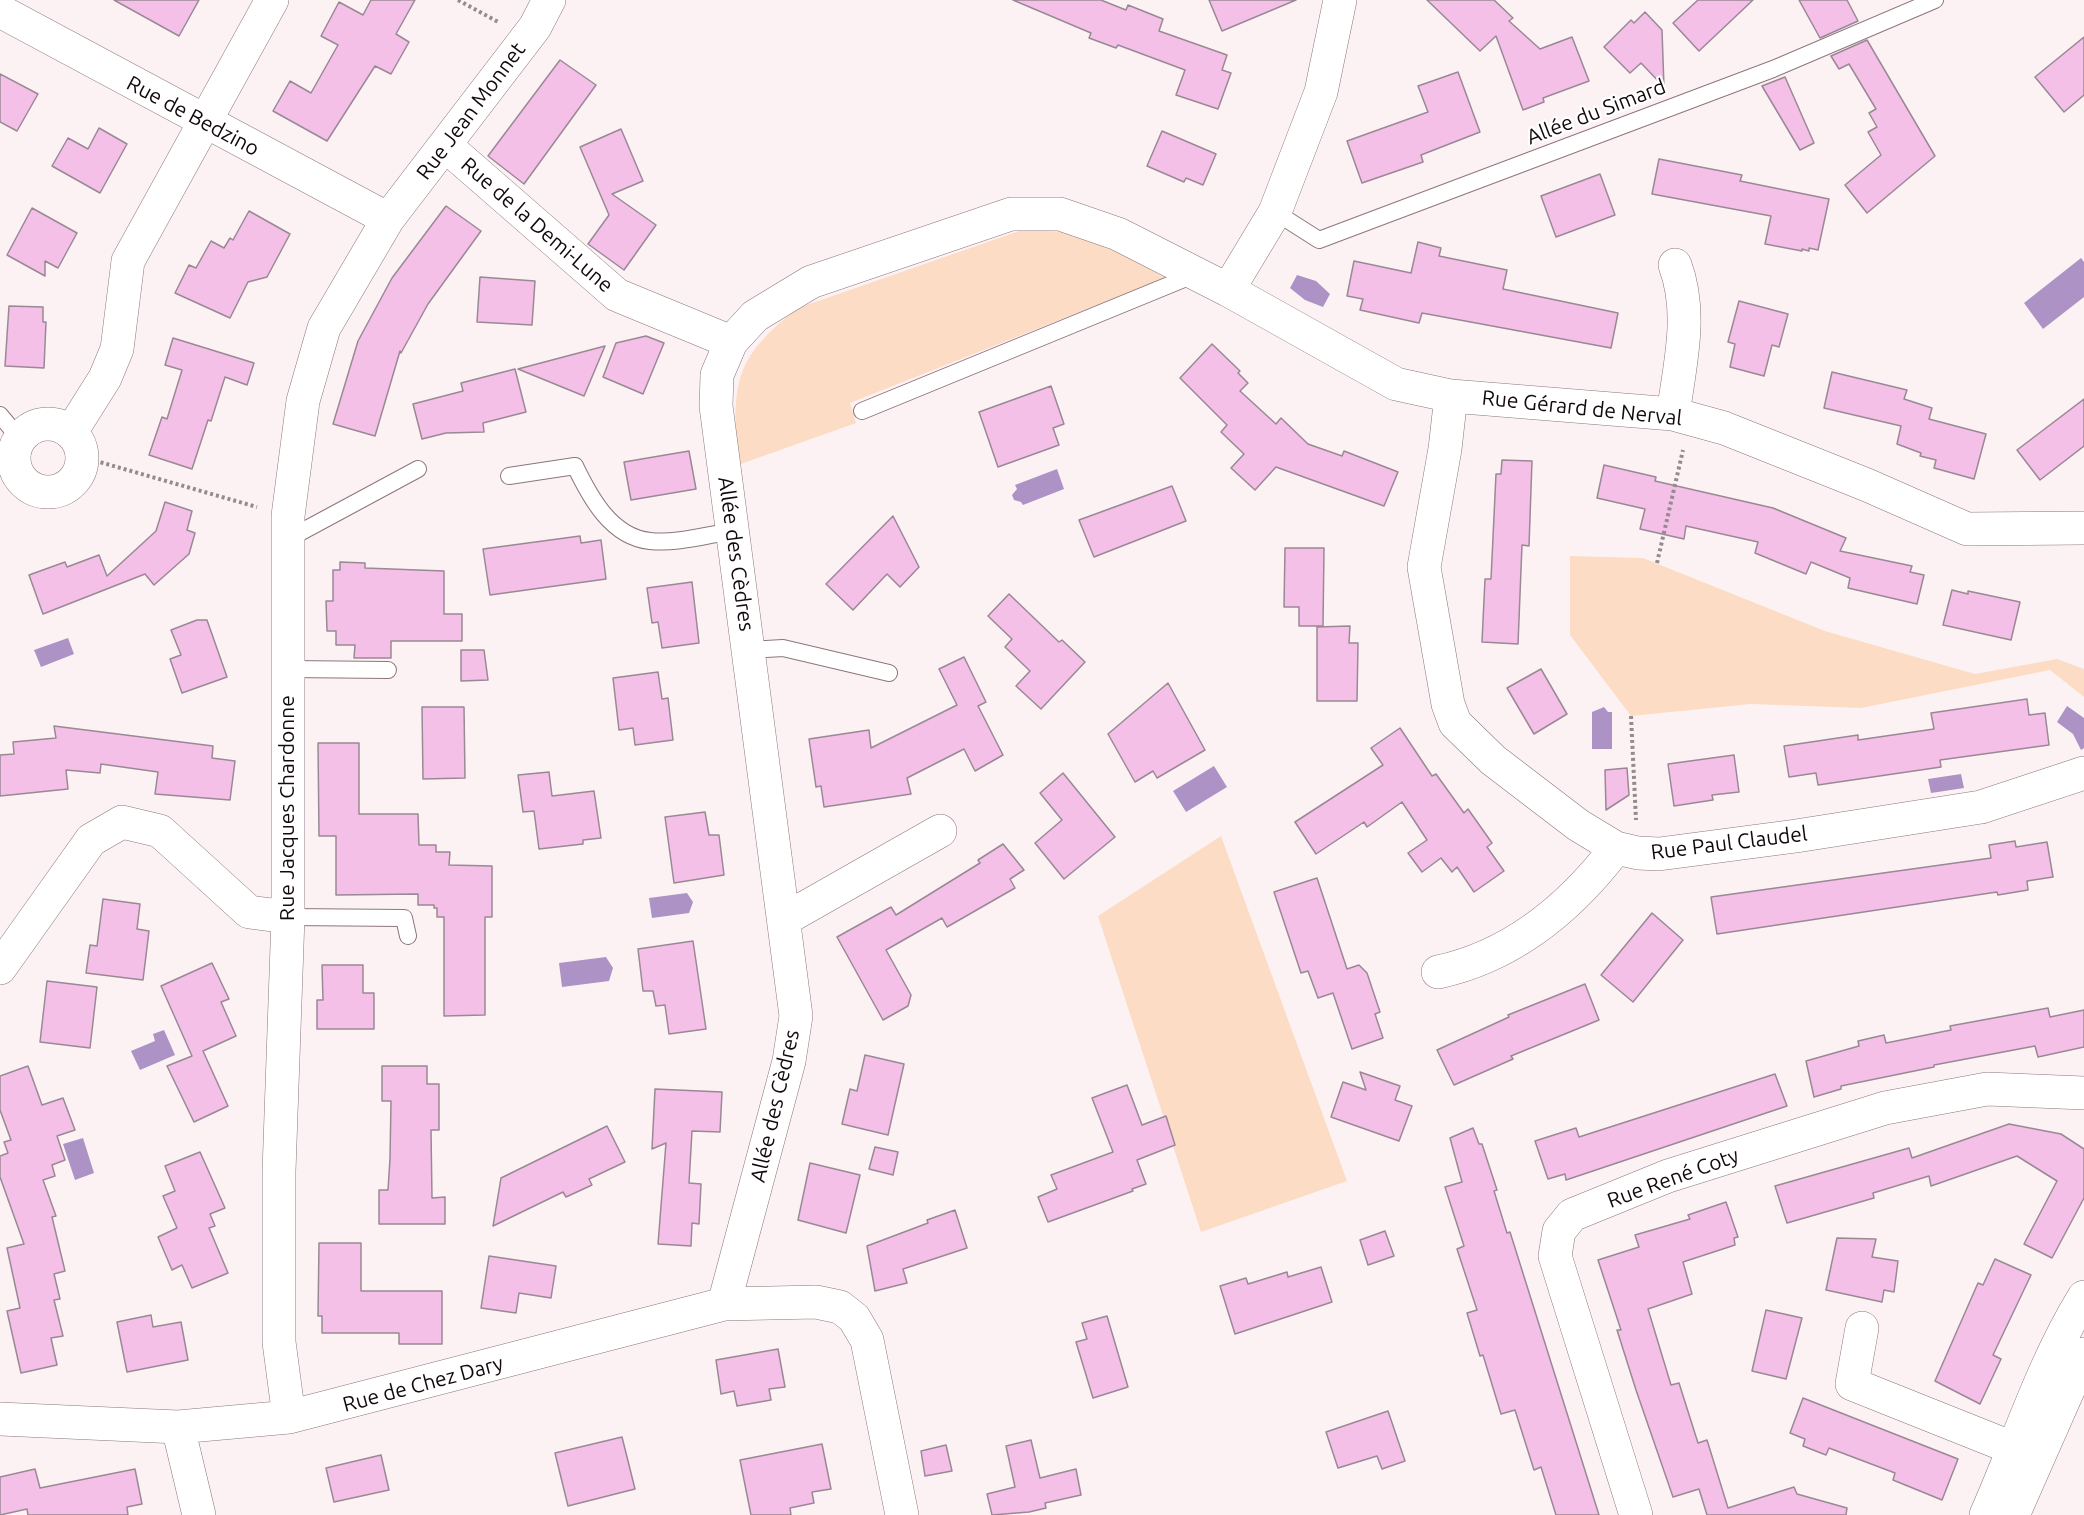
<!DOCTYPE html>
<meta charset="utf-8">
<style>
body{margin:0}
canvas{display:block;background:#fcf2f4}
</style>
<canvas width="2084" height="1515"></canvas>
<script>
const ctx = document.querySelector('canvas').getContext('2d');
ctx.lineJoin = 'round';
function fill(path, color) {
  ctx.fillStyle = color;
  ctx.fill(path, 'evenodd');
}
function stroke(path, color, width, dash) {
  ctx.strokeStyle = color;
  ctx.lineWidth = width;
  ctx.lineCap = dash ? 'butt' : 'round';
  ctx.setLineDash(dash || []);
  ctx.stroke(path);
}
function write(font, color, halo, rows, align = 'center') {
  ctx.font = font + ' Ubuntu,sans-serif';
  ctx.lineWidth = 4.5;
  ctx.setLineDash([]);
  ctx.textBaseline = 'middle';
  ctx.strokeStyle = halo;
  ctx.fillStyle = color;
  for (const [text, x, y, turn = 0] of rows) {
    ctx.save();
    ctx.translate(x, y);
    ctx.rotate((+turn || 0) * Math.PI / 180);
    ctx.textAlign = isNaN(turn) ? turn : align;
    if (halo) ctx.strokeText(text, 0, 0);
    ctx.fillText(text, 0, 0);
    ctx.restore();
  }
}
fill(new Path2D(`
 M1022,230L1070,232L1104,242L1165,278L850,403L856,423L738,465C732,385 732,359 798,308Z
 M1570,556L1643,558L1825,631L1975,674L2057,659L2084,669V697L2050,670L1861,708L1751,704L1631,716L1570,635Z
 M1221,836L1347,1181L1201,1232L1098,916Z`), '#fddcc6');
fill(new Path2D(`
 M2081,258L2084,262V297L2043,329L2024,303Z
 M1297,275L1316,281L1330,294L1323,307L1305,300L1290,288Z
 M1057,469L1064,489L1023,505L1021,502L1014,500L1012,495L1017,489L1015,485Z
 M68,638L74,654L41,667L34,650Z
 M2067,706L2084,718V748L2081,750L2073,734L2057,722Z
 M1604,707L1608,712H1612V749H1592V712Z
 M1214,766L1227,787L1186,812L1173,791Z
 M1961,774L1964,788L1931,793L1928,779Z
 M687,893L693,902L689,913L652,918L649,898Z
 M606,957L613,968L609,981L562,987L559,963Z
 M164,1030L175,1055L140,1070L131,1051L155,1041L153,1034Z
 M83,1138L94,1173L75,1180L63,1144Z`), '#ad92c6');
const building = new Path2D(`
 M114,0H199L179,36Z
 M371,0H415L396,34L409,42L391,74L375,66L327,141L273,111L290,81L311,93L338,45L321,36L339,2L363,15Z
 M1013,0H1101L1126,10L1128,5L1163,19L1159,31L1227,55L1222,70L1231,73L1218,109L1176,95L1185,70L1118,45L1116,48L1089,38L1091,33Z
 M1209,0H1296L1222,31Z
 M1427,0H1494L1513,18L1509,21L1540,49L1572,37L1589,81L1543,98L1544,102L1523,110L1496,36L1480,51Z
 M1698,0H1753L1699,51L1673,23Z
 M1799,0H1847L1858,21L1820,38Z
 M1645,12L1662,30L1664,87L1641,63L1630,73L1604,47L1631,20L1634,23Z
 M2084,37V95L2064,112L2035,77Z
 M1867,40L1935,156L1867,213L1845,185L1881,155L1868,132L1877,127L1869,113L1876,109L1849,64L1839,69L1831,56Z
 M560,60L596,85L524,184L488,156Z
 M1458,72L1480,132L1421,155L1423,162L1362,183L1347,141L1428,112L1418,86Z
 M0,74L38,94L17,131L0,122Z
 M1785,77L1814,143L1800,150L1762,86Z
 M99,128L127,144L100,193L52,166L68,138L88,149Z
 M621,129L643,181L612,194L656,225L624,270L588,244L609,215L580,147Z
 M1162,131L1216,154L1203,185L1186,178L1184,182L1147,166Z
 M1659,159L1742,175L1740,181L1829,199L1818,250L1809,248V251L1802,249V251L1765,244L1771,216L1652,194Z
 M1600,174L1615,215L1556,237L1541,196Z
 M446,206L481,231L428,304L401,353L400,351L375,436L333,424L358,341L392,278Z
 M32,208L77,233L58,268L45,261V276L7,255Z
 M249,211L290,234L267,277L248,282L230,318L175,293L189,265L196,268L211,241L224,248L230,238L233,240Z
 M1418,242L1441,248L1439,256L1507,270L1503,289L1618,313L1611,348L1422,313L1419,323L1360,310L1363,299L1347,296L1354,261L1411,273Z
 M480,277L535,281L532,325L477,322Z
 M1739,301L1788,314L1779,347L1772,345L1764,376L1730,367L1735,344L1728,342Z
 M9,306L43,307V322H46L44,368L5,366Z
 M646,336L664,343L643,394L603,377L616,343Z
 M173,338L254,363L247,385L225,377L211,421L208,420L192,469L149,455L162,417L167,419L182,370L165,365Z
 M1212,344L1240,371L1238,373L1248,383L1240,391L1276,424L1281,418L1308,444L1342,456L1344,451L1398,472L1384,506L1276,467L1255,490L1231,468L1244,454L1221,432L1227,425L1180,378Z
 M605,346L584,396L518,369Z
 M515,369L526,412L483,423L484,432L446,433L422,439L413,404L463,391L461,383Z
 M1832,372L1907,390L1904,399L1932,408L1929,419L1986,434L1974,479L1934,468L1936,460L1920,456L1921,453L1897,444L1901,426L1824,408Z
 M1051,386L1064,424L1053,428L1059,445L998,467L979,412Z
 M2084,399V446L2040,480L2017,450Z
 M689,451L696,489L631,500L624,462Z
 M1502,460L1532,461L1529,546L1522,545L1518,644L1482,642L1485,579H1491L1496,474H1501Z
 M1604,465L1656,477L1655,481L1773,508L1846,538L1840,551L1912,566L1910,572L1924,575L1917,604L1848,588L1850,578L1811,562L1806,574L1755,553L1758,542L1686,526L1684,539L1640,529L1645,509L1597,498Z
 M1172,486L1186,521L1094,557L1079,520Z
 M165,502L192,511L187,530L195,533L189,554L154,585L145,574L43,614L29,575L65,562L67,567L99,555L107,576L156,531Z
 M893,516L919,567L900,587L887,574L853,610L826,584Z
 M580,536L581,543L601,540L606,579L490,595L483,549Z
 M1285,548H1324L1323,626H1299V607H1284Z
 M340,562L365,563V568L444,571V614H462V641H391V658H354L355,645H336V631H327L326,601H333V570H340Z
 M692,582L699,643L662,648L658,622L652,623L647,588Z
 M1952,590L1968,594V591L2020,602L2011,640L1943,625Z
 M1009,594L1059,642L1062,640L1085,662L1041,709L1016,686L1030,671L1005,647L1012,639L988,616Z
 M197,620H207L227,677L182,693L170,659L181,655L171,630Z
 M1350,626L1349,643H1358L1357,701H1317V627Z
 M461,650H484L488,680L461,681Z
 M964,657L986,702L978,706L1003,755L975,771L964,749L907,778L911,794L824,807L821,786L816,787L809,739L869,730L871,748L957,705L939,669Z
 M1541,669L1567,714L1534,734L1507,688Z
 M658,672L662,699L668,698L673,740L635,745L633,728L619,730L613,678Z
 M1168,683L1205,750L1157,778L1153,771L1135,782L1108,734Z
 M2027,699L2029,715L2045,713L2049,745L1940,760L1941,767L1818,785L1816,773L1789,777L1784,746L1858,735V740L1934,729L1931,713Z
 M422,707H464L465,778L423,779Z
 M54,726L213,746L212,758L235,761L230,800L155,794L158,772L101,764L100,773L66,770L68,789L0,796V755L14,754L13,742L56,738Z
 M1400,728L1432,776L1436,774L1464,813L1468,809L1492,843L1487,847L1504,871L1474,892L1457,867L1452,872L1441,858L1422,872L1408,853L1427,840L1402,802L1367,827L1364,822L1316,854L1295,822L1383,765L1371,748Z
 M318,743H359V814H418L419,845H436V852H450L449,865L492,866V917H485V1015L444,1016V917H437V908H434V905H418V894L336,895V836H319Z
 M1734,755L1739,792L1712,795L1713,800L1674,806L1668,764Z
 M1627,768L1629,795L1606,810L1605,770Z
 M549,772L552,796L594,791L601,838L583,840V844L539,849L534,811L523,812L518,775Z
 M1063,773L1115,837L1064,879L1035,843L1062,820L1040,793Z
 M705,812L709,835H719L724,875L674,883L665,817Z
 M2015,841L2016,847L2047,842L2053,877L2027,881L2028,890L1998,895L1997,892L1717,934L1711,897L1991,858L1989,845Z
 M1003,844L1024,870L1010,879L1015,888L947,927L942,918L886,950L911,995L908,1006L883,1020L837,937L891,907L896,915L980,863L978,860Z
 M1317,878L1347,969L1359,965L1367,973L1380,1012L1375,1014L1383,1038L1352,1049L1333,993L1318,998L1308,971L1301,973L1274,892Z
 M103,899L140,904L137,929L149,931L143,980L86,973L90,945L97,946Z
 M1652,913L1683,940L1633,1002L1601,975Z
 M693,941L706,1029L669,1034L665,1005L656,1006L653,991H643L638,949Z
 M212,963L229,999L221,1002L236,1036L203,1051L228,1106L194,1122L167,1066L192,1056L161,986Z
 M322,965H363V993H374V1029H317V1000H323Z
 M47,981L97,987L90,1048L40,1042Z
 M1585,984L1599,1020L1511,1056L1513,1059L1454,1085L1437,1050L1509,1017L1508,1015Z
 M2048,1008L2050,1017L2084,1010V1047L2038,1057L2035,1046L1934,1065V1067L1841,1086V1089L1814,1097L1806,1061L1859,1046L1858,1041L1884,1035L1886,1043L1951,1030L1950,1026Z
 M865,1055L904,1064L888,1135L842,1124L850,1089L857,1091Z
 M28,1066L42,1105L63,1098L75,1130L57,1136L65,1160L52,1165L55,1176L43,1180L56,1216L52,1217L65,1271L54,1274L60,1299L54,1300L63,1336L51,1338L57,1365L21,1373L7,1311L20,1308L7,1248L24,1244L0,1177V1156L8,1153L4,1142L11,1140L0,1110V1076Z
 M382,1066H427V1084H439V1130H431L432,1198L445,1197V1224H379V1190H388L390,1159L391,1101H382Z
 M1360,1072L1400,1086L1395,1100L1412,1106L1399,1141L1331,1117L1343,1082L1366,1090Z
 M1775,1074L1787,1106L1566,1180L1565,1174L1548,1179L1535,1141L1576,1128L1579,1137Z
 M1127,1085L1142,1125L1166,1116L1175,1145L1137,1160L1146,1184L1132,1189L1133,1191L1048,1222L1038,1197L1057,1189L1051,1175L1113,1152L1092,1098Z
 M655,1089L722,1092L720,1132L692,1131L689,1183L701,1184L699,1224L692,1223L691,1246L658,1244L666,1143L652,1149Z
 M2009,1124L2061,1134L2084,1149V1198L2052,1258L2024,1244L2057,1181L2017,1156L1931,1186L1929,1176L1873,1193L1874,1198L1787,1223L1775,1186L1909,1148L1912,1158Z
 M607,1126L625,1162L589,1179L592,1185L566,1197L563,1192L493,1226L501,1178Z
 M1473,1128L1479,1144H1482L1497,1190L1494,1191L1507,1233L1510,1232L1599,1515H1556L1541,1467L1534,1470L1515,1410L1501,1414L1483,1355L1480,1356L1467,1313L1477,1310L1457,1249L1464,1246L1445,1187L1462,1182L1450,1138Z
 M875,1147L898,1152L893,1175L869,1169Z
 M200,1152L225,1208L210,1214L215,1226L209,1228L228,1273L192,1288L182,1265L172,1270L158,1237L177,1228L163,1196L175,1191L165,1166Z
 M810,1163L860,1175L846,1233L798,1220Z
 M1726,1202L1738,1237L1734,1238L1735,1245L1683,1262L1692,1294L1648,1309L1671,1385L1679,1383L1698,1443L1707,1440L1728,1508L1794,1487L1797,1494L1847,1508L1846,1515H1707L1699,1489L1673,1497L1636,1390L1617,1330H1621L1598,1260L1639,1247L1635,1235L1690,1219L1688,1215Z
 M955,1210L967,1248L903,1269L907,1283L875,1291L867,1246L928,1223L927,1220Z
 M1385,1231L1394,1256L1368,1265L1360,1240Z
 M1837,1238L1876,1239L1872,1257L1898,1261L1894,1292L1884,1290L1882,1302L1826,1290Z
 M319,1243H361V1291H442V1344H399V1333H322V1316H318Z
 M489,1256L556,1266L551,1298L519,1293L516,1313L481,1308Z
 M1995,1259L2031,1275L1993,1355L2001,1359L1980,1404L1935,1381L1978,1283L1983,1285Z
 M1321,1267L1332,1302L1235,1334L1220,1286L1246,1278L1248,1284L1287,1272L1288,1277Z
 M1766,1310L1802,1318L1786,1379L1752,1371Z
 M151,1315L153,1327L181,1322L188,1360L127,1372L117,1322Z
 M1107,1316L1128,1387L1093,1398L1076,1342L1087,1339L1082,1323Z
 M778,1349L785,1387L769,1389L771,1400L737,1406L734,1391L721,1394L716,1360Z
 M1803,1398L1958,1459L1942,1500L1893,1480L1895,1473L1829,1448L1826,1455L1803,1446L1805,1439L1790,1433Z
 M1388,1411L1405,1461L1382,1469L1377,1456L1338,1468L1326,1432Z
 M622,1437L635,1489L568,1506L555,1453Z
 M1031,1440L1040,1478L1076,1469L1081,1495L1045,1503L1046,1508L1029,1512L992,1515L987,1494L1015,1487L1006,1446Z
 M822,1444L831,1489L812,1492L814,1503L790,1508L791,1515H751L740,1460Z
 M946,1445L952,1471L925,1476L921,1451Z
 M381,1455L389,1490L334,1502L326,1468Z
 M35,1469L40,1488L135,1469L142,1504L127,1507L128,1515H28L27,1509L0,1515V1477Z`);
fill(building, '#f4c0e8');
stroke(building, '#9a8895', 1.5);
const lane = new Path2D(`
 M1275,212L1319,240L1773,69L1935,0
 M862,411L1196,274
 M0,415L20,439
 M509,476L575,466C590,497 611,537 650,541C676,544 707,535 733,531
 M288,539L418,469
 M749,650L783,648L889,673
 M288,669L388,670
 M288,917L404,918L408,936`);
const street = new Path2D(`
 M0,11L388,219
 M446,146L617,295L731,342
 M1228,290L1275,212L1321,92L1340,0
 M1451,396L1445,449L1424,567L1448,704L1455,723L1493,760L1578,825L1616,848L1638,853L1659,854L1796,836L1981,807L2084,773
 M1673,414C1680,364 1693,313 1675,265
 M14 458a34 34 0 1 1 68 0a34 34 0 1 1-68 0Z
 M71,432L105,378L117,349L128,261L272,0
 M785,919L940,831
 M0,968L91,840L122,822L160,831L249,912L288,917
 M1438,972C1513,956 1571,907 1616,848
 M724,1304L789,1061L796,1016L716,406L717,375L731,342L755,316L811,282L1011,214H1060L1118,234L1228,290L1396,384L1451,396L1673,414L1724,428L1867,485L1967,529L2084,528
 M1862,1328L1852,1384L2015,1449
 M289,1417L279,1342V1171L288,917V516L303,401L324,328L388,219L535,27L549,0
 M0,1419L178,1427L289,1417L724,1304L816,1302L840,1307L854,1318L867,1340L902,1515
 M178,1427L199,1515
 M1636,1515L1555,1256L1559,1231L1572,1215L1668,1176L1885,1108L1987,1089L2084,1093`);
const secondary = new Path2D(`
 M1986,1515C2018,1443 2042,1365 2084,1297
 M2013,1515L2084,1354`);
stroke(lane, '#8c767c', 18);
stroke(street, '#8c767c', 34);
stroke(secondary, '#8c767c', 34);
stroke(new Path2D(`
 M458,0L500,23
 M89,459L257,507
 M1657,563L1683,450
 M1631,716L1636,820`), '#948b8d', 4, [3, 3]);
stroke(lane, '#fff', 16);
stroke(street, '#fff', 33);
stroke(secondary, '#fff', 33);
write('21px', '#11090b', '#fff', [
 ["Rue Jean Monnet",471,111,-53],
 ["Allée du Simard",1596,112,-21],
 ["Rue de Bedzino",193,116,28],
 ["Rue de la Demi-Lune",537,225,41],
 ["Rue Gérard de Nerval",1582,408,6],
 ["Allée des Cèdres",736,554,82],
 ["Rue Jacques Chardonne",287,808,-90],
 ["Rue Paul Claudel",1729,843,-7],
 ["Allée des Cèdres",775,1106,-77],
 ["Rue René Coty",1673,1178,-20],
 ["Rue de Chez Dary",423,1384,-15]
]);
</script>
